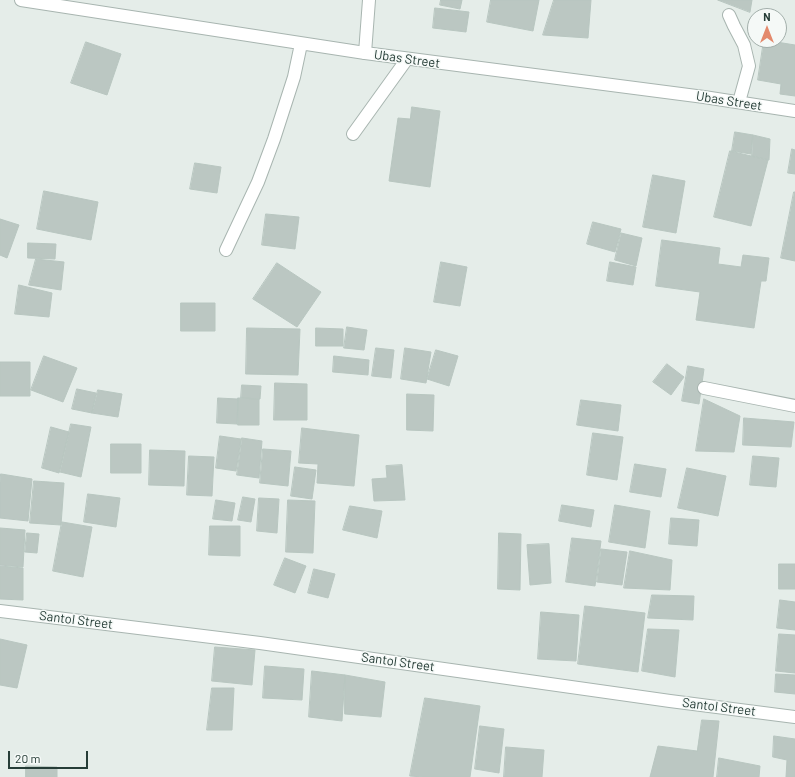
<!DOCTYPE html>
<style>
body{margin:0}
#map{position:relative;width:795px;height:777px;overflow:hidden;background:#e5ede9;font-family:Barlow,sans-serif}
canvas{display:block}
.north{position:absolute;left:747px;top:8px;width:40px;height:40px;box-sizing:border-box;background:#f5f9f7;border:1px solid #a2aeaa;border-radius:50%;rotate:0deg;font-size:11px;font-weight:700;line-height:16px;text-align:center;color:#263d37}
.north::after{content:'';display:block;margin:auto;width:14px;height:18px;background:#e3896c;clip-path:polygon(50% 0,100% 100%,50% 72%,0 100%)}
.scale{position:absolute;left:8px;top:751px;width:80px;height:18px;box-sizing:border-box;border:2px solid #263d37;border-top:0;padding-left:5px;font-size:12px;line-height:14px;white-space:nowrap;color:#263d37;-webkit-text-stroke:3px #f5f9f7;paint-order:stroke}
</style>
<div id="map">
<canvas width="795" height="777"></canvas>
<div class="north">N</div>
<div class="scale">20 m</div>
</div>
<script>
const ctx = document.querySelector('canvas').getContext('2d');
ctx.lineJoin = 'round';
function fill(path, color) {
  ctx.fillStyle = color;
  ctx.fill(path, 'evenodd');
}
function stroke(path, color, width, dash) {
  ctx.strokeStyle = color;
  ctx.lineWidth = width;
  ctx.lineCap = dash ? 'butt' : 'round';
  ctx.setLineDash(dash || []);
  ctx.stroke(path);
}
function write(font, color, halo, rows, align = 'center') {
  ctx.font = font + ' Barlow,sans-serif';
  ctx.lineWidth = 3;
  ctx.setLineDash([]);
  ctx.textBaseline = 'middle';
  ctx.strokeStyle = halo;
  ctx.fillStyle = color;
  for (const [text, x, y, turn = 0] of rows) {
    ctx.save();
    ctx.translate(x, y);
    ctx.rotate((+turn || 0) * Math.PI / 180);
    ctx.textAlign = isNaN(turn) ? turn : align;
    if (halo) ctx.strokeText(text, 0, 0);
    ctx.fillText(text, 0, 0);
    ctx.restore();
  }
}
const building = new Path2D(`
 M441,0H462L460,9L440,5Z
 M491,0H539L533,31L487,22Z
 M554,0H591L588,38L543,35Z
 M718,0H752L750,12Z
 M435,8L469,12L466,32L433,28Z
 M764,40L795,45V96L780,94L781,84L758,80Z
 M86,42L121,54L107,95L71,83Z
 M412,107L440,111L430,187L389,181L398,118L410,119Z
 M735,132L753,135L751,154L732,151Z
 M753,135L770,139L769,160L752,156Z
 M792,149L795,150V174L788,173Z
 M730,151L768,160L751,226L714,217Z
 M195,163L221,167L217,193L190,189Z
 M653,175L685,181L676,233L643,227Z
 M44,191L98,202L91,240L37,229Z
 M794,192H795V261L781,258Z
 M266,214L299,217L295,249L262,245Z
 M0,219L19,225L7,258L0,255Z
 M593,222L621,229L615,252L587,244Z
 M621,233L642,238L636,266L615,260Z
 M662,240L720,248L718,264L741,267L743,255L769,258L766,281H761L754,328L696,320L700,292L656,286Z
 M28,243L56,244L55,259L28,258Z
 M36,259L64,262L61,290L29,285Z
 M441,262L467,267L460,306L434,302Z
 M610,262L636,267L633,285L607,281Z
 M277,263L321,292L297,327L253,299Z
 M19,285L52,293L49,317L15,314Z
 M181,303H215V331H181Z
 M347,327L367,330L364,350L344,348Z
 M247,328L300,329L298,375L246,374Z
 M316,328L343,329V346H316Z
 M376,348L394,350L391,378L372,376Z
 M405,348L431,352L426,383L401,379Z
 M436,350L458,356L449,386L427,379Z
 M44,356L77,368L63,402L31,390Z
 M334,356L369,360L368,375L333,372Z
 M0,362H30V396H0Z
 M667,364L684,377L671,395L653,382Z
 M688,366L704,369L699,404L682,401Z
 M275,383L307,384V420H274Z
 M242,385L261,386L260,399L241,398Z
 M77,389L96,393L92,413L72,409Z
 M98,390L122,394L118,417L92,413Z
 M407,394L434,395L433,431L407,430Z
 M218,398L238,399L237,424L217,423Z
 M238,398L259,399V425H238Z
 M704,399L740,416L734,452L696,451Z
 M581,400L621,405L618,431L577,425Z
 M744,418L794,422L791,447L743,445Z
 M71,424L91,427L81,477L60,472Z
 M51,427L69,432L59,473L42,468Z
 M302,428L359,435L354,486L317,483L318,464L299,463Z
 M593,433L623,437L617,480L587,475Z
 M220,436L241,439L236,471L216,468Z
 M242,438L262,441L259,478L237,475Z
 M111,444H141V473H111Z
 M263,449L291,451L288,486L260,483Z
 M150,450L185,451L184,486L149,485Z
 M189,456L214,457L212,496L187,495Z
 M753,456L779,458L776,487L750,485Z
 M635,464L666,469L661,497L630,492Z
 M402,465L405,500L374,501L372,479L387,478L386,466Z
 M295,467L316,470L312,499L291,496Z
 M687,468L726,476L718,516L678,508Z
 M1,474L32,479L28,521L0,518V482Z
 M34,481L64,483L61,525L30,523Z
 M88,494L120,498L116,527L84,522Z
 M243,497L255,499L251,522L238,520Z
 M259,498L279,499L277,533L257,531Z
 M216,500L235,503L232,521L213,519Z
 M288,500L315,501L313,553L286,552Z
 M562,505L594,510L591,527L559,521Z
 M615,505L650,511L645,548L609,542Z
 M350,506L382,511L377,538L343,530Z
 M671,518L699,520L697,546L669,544Z
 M62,522L92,527L83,577L53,571Z
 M210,526H240V556L209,555Z
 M0,528L25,530L23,567L0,565Z
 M27,533L39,534L37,553L25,552Z
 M499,533L521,534L520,590L498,589Z
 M572,538L601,541L595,586L566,582Z
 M549,544L551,583L530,585L527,545Z
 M601,549L627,552L622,585L597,582Z
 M630,551L672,560L670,590L624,588Z
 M285,558L306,566L295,593L274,585Z
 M779,564H795V589H779Z
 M0,566L23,568V600L0,599Z
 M314,569L335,574L328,598L308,593Z
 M652,595L694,596L693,620L648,618Z
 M780,600L795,602V630L777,628Z
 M585,606L645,613L638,672L578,664Z
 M541,612L579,615L576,661L538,659Z
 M648,629L679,630L675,677L642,671Z
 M779,634L795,635V673L776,671Z
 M0,639L27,645L17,688L0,685Z
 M215,647L255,650L252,685L212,681Z
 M265,666L304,669L302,700L263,698Z
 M312,671L345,675L342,721L309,717Z
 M776,674L795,675V694L775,692Z
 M345,675L385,682L381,717L345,714Z
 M212,688H234L232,730H207Z
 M425,698L480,706L470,777H423L410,776Z
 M702,720L719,721L713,777H650L658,746L697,751Z
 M480,726L504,729L499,773L475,769Z
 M774,736L795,739V777H786L787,760L773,757Z
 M506,747L544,750L542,777H504Z
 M719,758L760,766L759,777H717Z
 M26,766L57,767V777H26Z`);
fill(building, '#bbc7c2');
stroke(building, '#b8c6c0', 1);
const service = new Path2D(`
 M729,15L734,26L744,45L749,66L739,102
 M365,53L369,0
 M353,134L407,59`);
const minor = new Path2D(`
 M21,0L365,53L704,97L795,111
 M226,250L258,182L274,139L294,77L301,44
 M704,388L795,406
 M0,611L260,643L670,701L795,717`);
stroke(service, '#a8b5b0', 14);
stroke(minor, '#a8b5b0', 14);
stroke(service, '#fff', 12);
stroke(minor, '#fff', 12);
write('13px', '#263d37', '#f5f9f7', [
 ["Ubas Street",407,59,8],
 ["Ubas Street",729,101,9],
 ["Santol Street",76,620,7],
 ["Santol Street",398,662,8],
 ["Santol Street",719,707,7]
]);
</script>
